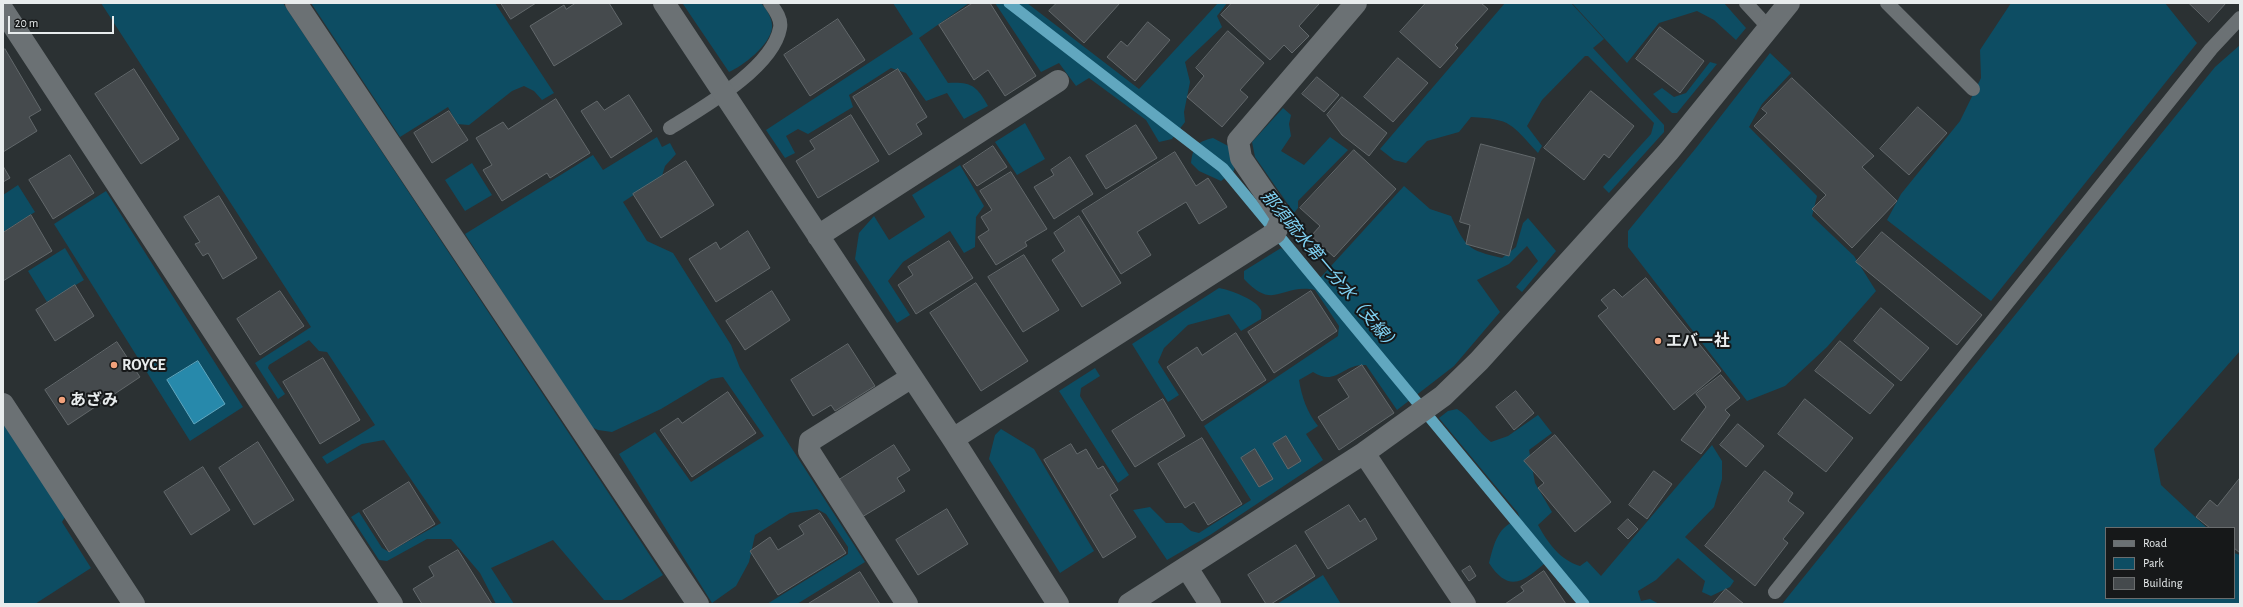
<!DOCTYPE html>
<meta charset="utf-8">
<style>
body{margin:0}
#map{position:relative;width:2243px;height:607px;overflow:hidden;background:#2b3133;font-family:"Alegreya Sans",sans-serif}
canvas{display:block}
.frame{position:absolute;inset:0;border:4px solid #e8eced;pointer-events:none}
.legend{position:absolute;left:2105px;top:527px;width:130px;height:72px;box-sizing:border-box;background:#161819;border:1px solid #6a6d6e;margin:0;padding:5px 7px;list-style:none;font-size:12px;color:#e8eced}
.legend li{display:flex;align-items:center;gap:8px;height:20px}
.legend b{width:20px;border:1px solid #6a6d6e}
.scale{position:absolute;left:8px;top:16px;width:106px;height:18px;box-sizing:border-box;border:2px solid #e8eced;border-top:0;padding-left:5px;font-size:12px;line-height:14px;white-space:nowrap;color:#e8eced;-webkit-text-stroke:3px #161819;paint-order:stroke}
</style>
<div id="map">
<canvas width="2243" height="607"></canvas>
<div class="frame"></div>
<ul class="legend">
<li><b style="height:5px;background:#6b7174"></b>Road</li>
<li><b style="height:11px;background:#0d4d63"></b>Park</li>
<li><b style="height:11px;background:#454a4d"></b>Building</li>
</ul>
<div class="scale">20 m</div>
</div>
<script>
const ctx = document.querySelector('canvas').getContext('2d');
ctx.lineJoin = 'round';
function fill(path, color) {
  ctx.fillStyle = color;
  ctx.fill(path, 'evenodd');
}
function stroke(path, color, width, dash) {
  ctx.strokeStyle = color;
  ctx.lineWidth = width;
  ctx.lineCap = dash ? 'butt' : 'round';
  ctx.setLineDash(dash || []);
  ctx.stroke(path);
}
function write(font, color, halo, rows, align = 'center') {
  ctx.font = font + ' "Alegreya Sans","Noto Sans JP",sans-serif';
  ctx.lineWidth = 4;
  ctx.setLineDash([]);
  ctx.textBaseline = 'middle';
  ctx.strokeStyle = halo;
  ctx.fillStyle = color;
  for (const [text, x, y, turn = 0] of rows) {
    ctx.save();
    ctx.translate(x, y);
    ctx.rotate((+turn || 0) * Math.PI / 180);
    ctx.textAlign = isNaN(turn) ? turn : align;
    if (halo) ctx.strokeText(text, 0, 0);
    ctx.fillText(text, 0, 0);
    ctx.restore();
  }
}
fill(new Path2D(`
 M101,3H283L663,575L622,600H604L553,540L491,568L514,604H496L480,573L451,539H427L387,561L379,560L351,517L359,512L382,548L389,552L441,523L384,440L362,444L327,464L322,457L375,425L327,352L319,351L309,340L269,365L268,368L285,394L278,399L255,363L311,327Z
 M311,3H495L554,93L542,100L534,91L524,86L512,91L469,125L457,124L448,107L400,137Z
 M761,3C767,10 773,19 772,28C770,45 743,66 729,72L683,4Z
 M893,3H969L919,38L948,83C971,82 976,85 988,106L964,119L947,93L926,101L906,73L891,68L849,95L853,107L808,134L798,129L786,136L795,153L785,158L766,130L913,34Z
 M995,3H1027L1139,89L1218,3H1227L1217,16L1222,27L1185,62L1190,82L1184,112L1185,122L1172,139L1159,142L1146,120L1089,78L1076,86L1059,63L1041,72Z
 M1505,3H1571L1604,39L1593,48L1664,125V132L1609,193L1603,187L1651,134L1654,123L1588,56H1585L1542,100L1527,126L1542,146L1538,153C1511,124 1512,119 1471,117L1459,132L1427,141L1406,163L1394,160L1380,149Z
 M1572,3H1724L1746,28L1736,40L1714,20L1697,11L1659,23L1627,63Z
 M2011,3H2165L2197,43L1991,301L1887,220L1901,194L1960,121L1981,78L1980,50Z
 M2240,45V351L2154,449L2161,485L2207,528H2106V598H2234V553L2240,555V604H1782L2215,67Z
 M1770,53L1791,73L1762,104L1749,127L1817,196L1812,216L1854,256L1876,291L1827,347L1785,386L1747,401L1628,247V231L1696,148Z
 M1710,62L1717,64L1677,113H1672L1653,94L1662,88L1674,97L1686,93Z
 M1283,108L1291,115L1289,124L1291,136L1281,151L1304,165L1330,137L1348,150L1298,201V208L1294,213L1255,157L1252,142Z
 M1025,123L1045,159L1017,175L995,142Z
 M657,137L662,147L670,143L676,154L665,166L662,176L623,202L647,241L673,253L731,345L740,368L865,562L797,604H767L848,554V547L826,514L817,509L790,513L755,535L749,562L736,586L712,603L619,454L655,432L691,482L764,436L723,377L711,379L661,409L612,432L598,430L589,426L465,234L593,155L603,170Z
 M1213,138L1232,148L1235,160L1234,171L1221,181L1199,171L1191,163C1193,147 1196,142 1213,138Z
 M472,163L492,195L465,211L445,180Z
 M960,165L984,206L976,217L975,247L964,253L950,231L903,262L888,281L910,315L897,323L855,259L859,233L874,216L889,240L925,217L912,195Z
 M18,185L35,212L3,232V195Z
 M1404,186L1430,209L1451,216C1466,248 1468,250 1502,258L1516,247L1523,223L1528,218L1556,251L1522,292L1516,287L1538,261L1527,246L1509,264L1477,280L1500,312L1454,366L1397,410L1366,365C1343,363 1336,387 1313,372L1299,380C1302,398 1307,412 1318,426L1306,434L1323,460L1210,535L1167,560L1133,510L1150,507L1166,523H1182L1191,531L1199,533L1251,500L1204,426L1338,336L1339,326L1315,290C1281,283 1274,312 1244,279V271L1281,248L1289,254L1307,277H1321Z
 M106,191L243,407L190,441L54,224Z
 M65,248L84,280L47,302L28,271Z
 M1219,288C1230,290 1256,299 1261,310C1262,312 1261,316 1261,319L1241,331L1229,314L1188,325L1164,348L1158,362L1179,395L1168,402L1132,344Z
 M1095,368L1100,376L1081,388L1080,396L1129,475L1118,483L1059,391Z
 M1457,409C1471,418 1478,432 1491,442L1508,436L1538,415L1552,433L1529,450L1535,483L1552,512L1538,525C1548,543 1560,560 1580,566L1587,561L1601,576L1712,445L1722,461V479L1714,507L1685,537L1734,581L1730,587L1711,596L1702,592L1705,581L1678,558L1656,580L1638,591L1641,601L1650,599L1659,604H1590L1551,558C1527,578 1511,597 1489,563C1494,544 1498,524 1520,520L1518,513L1439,418L1448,411Z
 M3,416L67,514L62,522L91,568L35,604H3Z
 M1001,429L1034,449L1094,551L1060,573L989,459L995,435Z
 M1323,575L1341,604H1277Z`), '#0d4d63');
const water = new Path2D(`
 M198,361L225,404L194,424L167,380Z`);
fill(water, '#2789ab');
stroke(water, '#61a7bf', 1);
stroke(new Path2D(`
 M1009,3L1223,168L1584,604`), '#61a7bf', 11);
const building = new Path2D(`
 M501,3H536L511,19Z
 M576,3H609L622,24L554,66L530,26L564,5L566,9Z
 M973,3H990L1036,76L1005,96L988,70L974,80L939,25Z
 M1057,3H1120L1084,43L1049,11Z
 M1232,3H1318L1319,4L1299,26L1309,36L1292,53L1284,45L1270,60L1221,15Z
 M1426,3H1481L1488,9L1455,45L1458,48L1440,68L1400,32Z
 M2189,3H2226L2209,22Z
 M838,19L865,60L810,96L784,55Z
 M1148,22L1170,40L1135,81L1107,57L1121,41L1127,46Z
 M1660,27L1704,61L1680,93L1636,59Z
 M1228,31L1264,63L1240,90L1248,97L1222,127L1187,97L1204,76L1196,68Z
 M5,49L41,110L29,117L37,131L3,152V51Z
 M1398,58L1428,83L1393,122L1364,97Z
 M134,69L179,139L141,164L95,94Z
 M898,69L927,117L916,124L922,134L889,155L853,97Z
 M1317,77L1339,95L1324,112L1302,94Z
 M1792,78L1874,156L1862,167L1897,201L1852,248L1812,209L1826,195L1754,126L1767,113L1762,109Z
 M1591,91L1634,126L1609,158L1604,154L1584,180L1544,148Z
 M629,95L652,131L611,158L581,111L597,101L604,110Z
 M1342,97L1387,133L1369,156L1342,135L1327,115Z
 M556,99L590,153L550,178L547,173L502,201L483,170L492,165L476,138L503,122L508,129Z
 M1918,107L1947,133L1909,175L1880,149Z
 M449,111L468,140L432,163L414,133Z
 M851,115L879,161L818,198L796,161L815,149L810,141Z
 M1136,125L1157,158L1106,189L1086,156Z
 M1481,144L1535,158L1509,256L1466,244L1470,225L1460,222Z
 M993,146L1007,167L977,186L963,166Z
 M1354,150L1396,189L1334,257L1311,236L1320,226L1300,208Z
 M1175,152L1196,186L1208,178L1227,207L1199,224L1186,202L1137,232L1151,255L1121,274L1082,211Z
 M70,155L94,193L53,219L29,180Z
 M1070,157L1093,194L1054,219L1034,187L1054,175L1051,170Z
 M686,161L714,205L661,238L633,194Z
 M3,166L10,178L3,182Z
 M1011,172L1047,229L1025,242L1027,246L996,265L978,237L989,230L981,217L992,210L980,191Z
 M219,196L257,258L223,279L208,253L203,256L195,244L200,242L184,217Z
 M31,215L52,251L3,281V233Z
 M1079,216L1121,283L1082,307L1052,260L1065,251L1054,233Z
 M748,231L770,268L716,302L689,259L716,242L720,249Z
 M1882,232L1982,315L1957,345L1856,262Z
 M949,241L973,278L916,314L898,285L913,275L908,267Z
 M1024,255L1059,310L1023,332L988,277Z
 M1646,278L1721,371L1674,410L1598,316L1608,308L1601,300L1614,289L1622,297Z
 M976,283L1028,361L981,391L930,313Z
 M75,285L94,316L55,341L36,310Z
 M280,291L304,326L260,355L237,319Z
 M772,291L790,320L745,350L726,321Z
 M1311,291L1337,331L1274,373L1248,332Z
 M1881,308L1929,348L1901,381L1854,341Z
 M1236,333L1266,380L1202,421L1167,367L1197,347L1202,355Z
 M1840,341L1894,385L1870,414L1815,371Z
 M117,342L140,377L68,425L45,390Z
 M848,344L875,386L835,411L831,405L813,416L791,380Z
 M323,358L360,420L320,444L283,382Z
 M1362,365L1394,413L1339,450L1318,417L1349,397L1338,380Z
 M1721,375L1740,398L1725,410L1730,415L1701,454L1681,440L1706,407L1696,394Z
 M1516,391L1534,413L1514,430L1496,407Z
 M728,392L756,433L692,477L660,430L678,418L682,423Z
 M1163,399L1185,436L1135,467L1112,431Z
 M1805,399L1853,438L1826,472L1778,434Z
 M1738,424L1764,446L1746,467L1720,445Z
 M1555,435L1611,502L1575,532L1538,488L1544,483L1524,461Z
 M1286,436L1301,461L1288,469L1273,444Z
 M1202,438L1242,504L1208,525L1194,502L1185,508L1158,464Z
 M258,442L294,500L254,525L219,468Z
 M1071,444L1077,454L1086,449L1098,469L1103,466L1118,490L1110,495L1136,537L1103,558L1044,460Z
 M894,445L910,470L897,478L905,491L862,517L839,480Z
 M1255,449L1273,479L1259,487L1241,458Z
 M203,467L230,510L191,535L164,492Z
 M1654,471L1672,484L1647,519L1629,505Z
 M1765,471L1793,493L1788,501L1804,513L1783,539L1788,543L1755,586L1705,546Z
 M2240,478V553L2234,548V528H2210L2196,517L2210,500L2217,506Z
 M409,482L435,524L389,552L363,511Z
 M1349,505L1360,522L1365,518L1377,539L1328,569L1305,532Z
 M947,509L968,544L918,575L896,540Z
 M820,513L846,553L778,595L750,551L770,537L778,550L804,534L799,526Z
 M1628,519L1638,529L1628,539L1618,529Z
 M1296,545L1315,576L1271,604H1266L1248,575Z
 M458,550L492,604H422L413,589L434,576L429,567Z
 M1470,566L1476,576L1469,581L1462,571Z
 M1544,571L1566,604H1505L1524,591L1521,587Z
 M860,572L880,604H808Z
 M1726,589L1744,604H1713Z`);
fill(building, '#454a4d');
stroke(building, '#62686b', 1);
stroke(new Path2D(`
 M1746,3L1769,28
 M1887,3L1973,89
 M670,128C702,108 773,68 780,28C782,19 775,10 770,3
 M1775,592L2211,49L2240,18`), '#6b7174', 14);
stroke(new Path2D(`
 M296,3L698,604
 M664,3L953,439L1058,604
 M3,10L392,604
 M818,236L1058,81
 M3,404L134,604
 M953,439L1275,233L1282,218L1241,158L1238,141L1356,3
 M1364,453L1443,396L1479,361L1669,151L1789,3
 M1187,568L1210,604
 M907,604L809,451L810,441L912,377
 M1129,604L1364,453L1465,604`), '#6b7174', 22);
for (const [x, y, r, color] of [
 [1658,341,4,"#f1a17b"],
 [114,365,4,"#f1a17b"],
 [62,400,4,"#f1a17b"]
]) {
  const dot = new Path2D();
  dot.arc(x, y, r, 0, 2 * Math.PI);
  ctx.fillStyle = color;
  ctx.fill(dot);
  stroke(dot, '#161819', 1.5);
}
write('bold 16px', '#e8eced', '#161819', [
 ["エバー社",1666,341],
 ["ROYCE",122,365],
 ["あざみ",70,400]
], 'left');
write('italic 17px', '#80d3f5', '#161819', [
 ["那須疏水第一分水（支線）",1330,271,50]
]);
</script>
